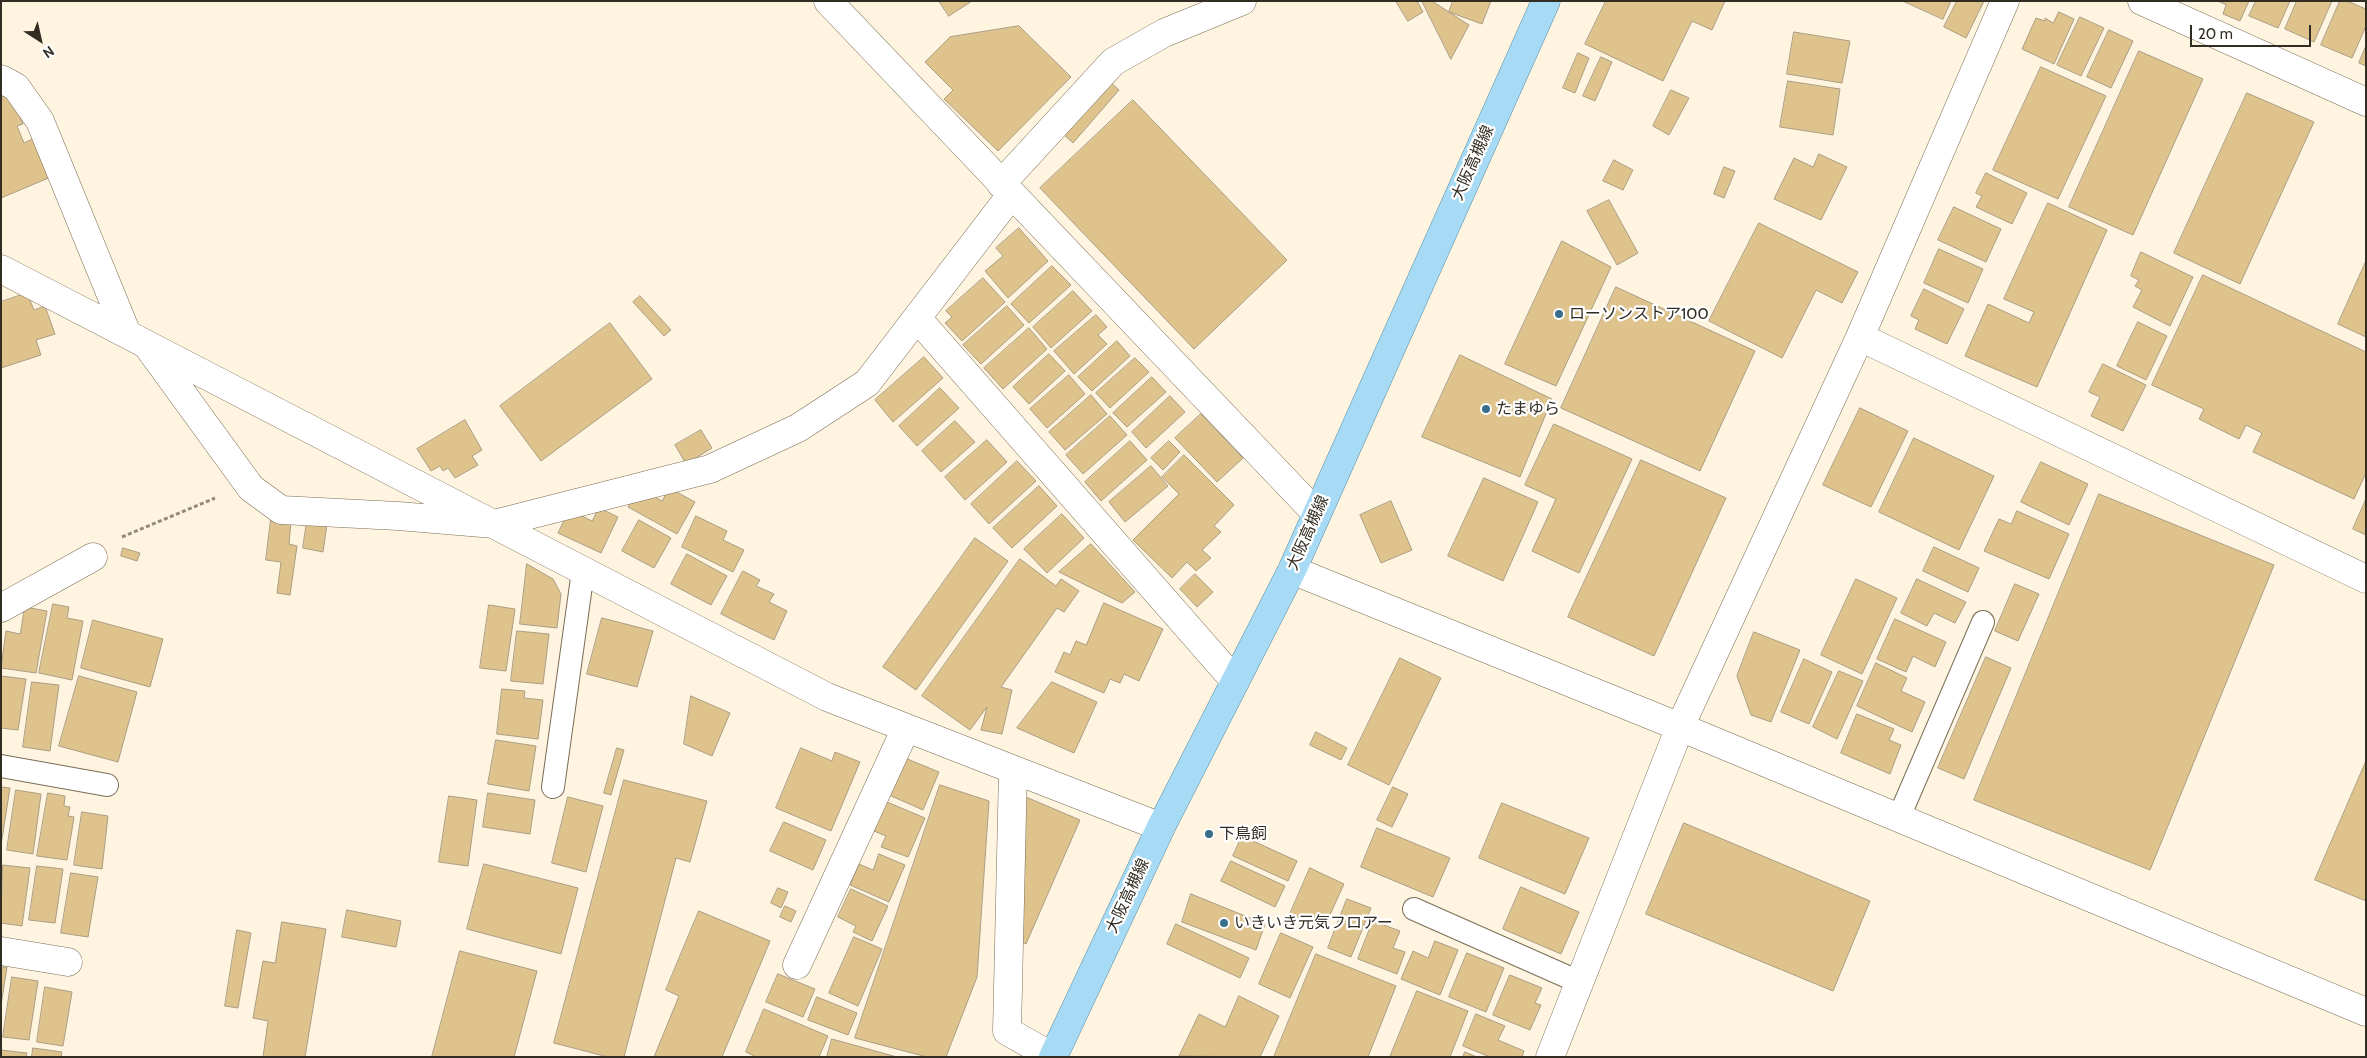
<!DOCTYPE html>
<meta charset="utf-8">
<style>
body{margin:0}
#map{position:relative;width:2367px;height:1058px;overflow:hidden;background:#fff4df;font-family:Cabin,sans-serif}
canvas{display:block}
.frame{position:absolute;inset:0;border:2px solid #322d23;pointer-events:none}
.north{position:absolute;left:15px;top:15px;width:50px;height:50px;-webkit-text-stroke:4px #fff;paint-order:stroke;rotate:145deg;font-size:14px;font-weight:700;line-height:20px;text-align:center;color:#322d23}
.north::after{content:'';display:block;margin:auto;width:18px;height:22px;background:#322d23;clip-path:polygon(50% 0,100% 100%,50% 72%,0 100%)}
.scale{position:absolute;left:2190px;top:25px;width:121px;height:22px;box-sizing:border-box;border:2px solid #322d23;border-top:0;padding-left:6px;font-size:15px;line-height:18px;white-space:nowrap;color:#322d23;-webkit-text-stroke:4px #fff;paint-order:stroke}
</style>
<div id="map">
<canvas width="2367" height="1058"></canvas>
<div class="frame"></div>
<div class="north">N</div>
<div class="scale">20 m</div>
</div>
<script>
const ctx = document.querySelector('canvas').getContext('2d');
ctx.lineJoin = 'round';
function fill(path, color) {
  ctx.fillStyle = color;
  ctx.fill(path, 'evenodd');
}
function stroke(path, color, width, dash) {
  ctx.strokeStyle = color;
  ctx.lineWidth = width;
  ctx.lineCap = dash ? 'butt' : 'round';
  ctx.setLineDash(dash || []);
  ctx.stroke(path);
}
function write(font, color, halo, rows, align = 'center') {
  ctx.font = font + ' Cabin,"Noto Sans JP",sans-serif';
  ctx.lineWidth = 4.5;
  ctx.setLineDash([]);
  ctx.textBaseline = 'middle';
  ctx.strokeStyle = halo;
  ctx.fillStyle = color;
  for (const [text, x, y, turn = 0] of rows) {
    ctx.save();
    ctx.translate(x, y);
    ctx.rotate((+turn || 0) * Math.PI / 180);
    ctx.textAlign = isNaN(turn) ? turn : align;
    if (halo) ctx.strokeText(text, 0, 0);
    ctx.fillText(text, 0, 0);
    ctx.restore();
  }
}
const building = new Path2D(`
 M939,1H972L949,16Z
 M1396,1H1417L1423,12L1408,21Z
 M1422,1H1432L1469,25L1451,59Z
 M1453,1H1491L1482,24L1449,12Z
 M1606,1H1725L1712,30L1692,21L1663,81L1585,44Z
 M1903,1H1951L1943,19Z
 M1957,1H1984L1966,38L1944,27Z
 M2218,1H2249L2240,21L2223,14L2226,5Z
 M2256,1H2290L2278,28L2249,16Z
 M2297,1H2332L2314,42L2285,29Z
 M2340,1H2347L2366,9V26L2352,58L2321,45Z
 M2059,12L2074,19L2054,64L2022,49L2036,18L2045,21V18L2053,23Z
 M2080,17L2104,28L2081,76L2057,65Z
 M1019,26L1071,77L998,151L944,99L953,90L925,62L950,37Z
 M2109,30L2133,41L2111,88L2087,77Z
 M1794,32L1850,41L1842,83L1787,74Z
 M2366,46V66L2359,63Z
 M2139,51L2203,79L2133,235L2069,207Z
 M1578,53L1589,58L1575,93L1563,88Z
 M1601,57L1612,62L1595,101L1583,96Z
 M2041,67L2106,96L2058,199L1993,170Z
 M1109,81L1119,90L1073,143L1063,134Z
 M1788,81L1840,89L1833,135L1780,127Z
 M1671,90L1689,98L1669,135L1653,126Z
 M10,93L23,124L17,126L24,143L41,135L58,174L1,198V97Z
 M2247,93L2314,122L2240,284L2174,253Z
 M1133,100L1287,260L1194,349L1040,188Z
 M1819,154L1847,167L1821,220L1774,199L1794,158L1813,167Z
 M1614,160L1633,170L1623,190L1603,181Z
 M1724,167L1735,171L1724,198L1714,194Z
 M1986,173L2027,193L2012,224L1976,207L1982,196L1976,193Z
 M1609,200L1638,253L1617,265L1587,211Z
 M2048,203L2107,230L2037,387L1965,356L1988,304L2029,323L2034,312L2004,299Z
 M1954,207L2001,229L1986,262L1938,240Z
 M1759,223L1858,272L1842,303L1816,290L1782,358L1709,321Z
 M1019,228L1048,261L1008,298L985,271L1003,256L996,248Z
 M1562,241L1611,267L1556,386L1505,364Z
 M1939,249L1983,269L1968,303L1924,283Z
 M2141,252L2193,277L2170,326L2133,307L2142,290L2135,286L2139,280L2131,276Z
 M2366,261V337L2338,324Z
 M1052,266L1071,285L1029,323L1011,304Z
 M2203,275L2366,352V473L2354,499L2253,452L2262,433L2246,425L2239,439L2199,419L2204,409L2152,385Z
 M983,278L1005,302L962,341L945,323L952,317L946,311Z
 M1616,287L1755,351L1700,471L1561,408Z
 M1924,289L1964,309L1947,344L1915,329L1919,320L1911,316Z
 M1073,291L1092,311L1051,348L1033,327Z
 M27,293L34,310L45,306L55,334L36,340L41,355L1,368V302Z
 M640,296L671,330L664,336L633,302Z
 M1007,306L1024,325L981,364L963,345Z
 M1096,315L1107,327L1098,335L1107,344L1074,374L1054,351Z
 M2138,322L2167,336L2146,380L2117,366Z
 M610,323L652,379L541,461L500,406Z
 M1029,328L1047,349L1003,389L984,368Z
 M1117,341L1130,356L1092,391L1078,377Z
 M1049,354L1065,371L1029,404L1013,387Z
 M1460,355L1552,399L1520,477L1422,437Z
 M924,357L943,378L893,422L875,400Z
 M1135,358L1149,372L1110,408L1096,393Z
 M2103,364L2146,385L2123,431L2091,416L2100,397L2089,392Z
 M1069,375L1085,394L1047,428L1030,409Z
 M1152,377L1166,392L1127,427L1113,413Z
 M940,388L959,408L917,446L899,426Z
 M1091,395L1107,414L1065,450L1049,432Z
 M1170,396L1185,412L1146,448L1132,432Z
 M1860,408L1908,431L1871,507L1823,485Z
 M1201,414L1243,458L1217,482L1175,438Z
 M1110,416L1127,435L1083,474L1066,455Z
 M465,420L482,450L472,456L478,465L455,478L448,468L443,471L440,466L431,471L417,449Z
 M955,421L975,442L941,472L922,451Z
 M1554,424L1632,459L1579,573L1532,551L1556,499L1525,485Z
 M701,430L712,448L686,464L675,445Z
 M1914,438L1994,476L1959,550L1879,512Z
 M987,440L1007,462L965,500L945,477Z
 M1130,441L1147,460L1101,501L1085,482Z
 M1169,441L1180,452L1163,470L1151,458Z
 M1184,455L1234,505L1214,526L1221,532L1202,550L1211,558L1196,571L1187,562L1172,578L1133,540L1179,494L1162,477Z
 M1641,460L1726,498L1654,656L1568,617Z
 M1017,461L1036,481L989,524L971,504Z
 M2041,462L2088,484L2069,525L2021,502Z
 M1151,466L1168,486L1125,522L1109,502Z
 M1484,478L1538,502L1503,581L1448,556Z
 M1039,486L1057,506L1012,548L993,528Z
 M669,488L695,502L677,534L628,507L636,494L645,491L662,501Z
 M2099,494L2274,565L2150,870L1974,800Z
 M2366,499V535L2353,529Z
 M1391,501L1412,550L1381,563L1360,515Z
 M599,508L618,517L601,553L558,533L567,514L576,513L592,521Z
 M2017,511L2069,534L2049,579L1984,551L1999,519L2011,524Z
 M1062,514L1084,538L1047,573L1024,549Z
 M696,516L727,531L723,540L744,550L733,572L682,547Z
 M271,519L291,522L289,544L297,546L290,595L277,593L281,562L266,560Z
 M639,520L671,538L654,568L622,551Z
 M307,521L327,524L323,552L303,548Z
 M975,538L1008,561L916,690L883,667Z
 M1091,544L1135,592L1122,603L1059,572Z
 M1934,547L1979,568L1968,592L1923,571Z
 M123,548L140,553L137,561L121,556Z
 M687,554L727,576L711,605L671,584Z
 M1020,559L1056,586L1061,579L1079,591L1064,612L1057,608L1001,687L1012,690L1002,734L981,730L987,707L970,730L922,696Z
 M527,564L553,579L561,594L557,628L520,624Z
 M743,571L760,580L756,586L774,594L769,602L787,611L774,640L721,614Z
 M1195,574L1213,592L1197,607L1180,589Z
 M1856,579L1897,598L1862,674L1821,655Z
 M1917,579L1966,602L1955,623L1934,613L1927,626L1901,613Z
 M2015,584L2039,594L2018,641L1995,631Z
 M1104,603L1163,629L1139,681L1124,674L1120,683L1110,679L1104,693L1055,672L1064,652L1070,655L1076,641L1086,645Z
 M53,604L69,607L67,618L83,621L72,680L39,673Z
 M489,605L515,609L506,671L480,668Z
 M25,607L47,611L36,673L1,668L6,631L20,634Z
 M602,618L653,631L637,687L587,674Z
 M1895,619L1946,642L1935,667L1913,656L1906,672L1877,659Z
 M93,620L163,639L150,687L81,668Z
 M517,631L549,634L543,684L511,681Z
 M1754,632L1800,650L1771,722L1751,715L1737,676Z
 M1986,657L2011,668L1964,779L1938,768Z
 M1400,658L1441,678L1389,785L1348,765Z
 M1804,659L1832,672L1809,724L1781,712Z
 M1876,663L1907,678L1901,691L1925,702L1912,732L1857,706Z
 M1839,671L1863,681L1837,739L1813,727Z
 M1,676L26,679L18,730L1,728Z
 M79,676L137,692L118,762L59,746Z
 M32,682L59,685L50,751L23,747Z
 M1052,682L1097,702L1074,753L1017,728Z
 M502,689L525,691L524,698L543,700L538,739L497,734Z
 M691,696L730,713L712,756L684,744Z
 M1857,714L1894,729L1889,740L1901,745L1890,774L1841,753Z
 M1316,732L1347,748L1341,760L1310,745Z
 M496,740L536,746L529,791L488,784Z
 M617,748L624,750L611,795L604,793Z
 M801,748L832,761L835,752L860,762L831,831L776,808Z
 M905,758L939,772L923,810L889,795Z
 M2366,761V901L2315,880Z
 M624,780L707,801L690,862L676,858L624,1057H608L554,1043Z
 M940,785L989,801L977,977L946,1057H927L855,1038Z
 M1,787L10,788L1,845Z
 M1393,787L1408,794L1392,827L1377,820Z
 M16,790L41,794L33,854L7,850Z
 M48,793L65,796L64,806L70,807L68,816L74,817L67,860L37,856Z
 M488,793L535,800L530,834L483,827Z
 M449,796L477,800L468,866L439,862Z
 M568,797L603,806L586,872L552,863Z
 M1026,797L1080,820L1026,944L1016,939Z
 M887,802L925,818L908,857L881,847L886,836L874,831Z
 M1502,803L1589,838L1565,894L1479,858Z
 M82,812L108,816L102,869L74,865Z
 M784,822L826,840L813,870L770,851Z
 M1684,823L1870,901L1833,991L1646,914Z
 M1377,828L1450,858L1433,897L1361,867Z
 M1242,836L1297,861L1288,881L1233,856Z
 M879,854L905,865L889,902L850,885L859,864L873,870Z
 M1231,861L1285,886L1275,907L1221,881Z
 M484,864L578,888L561,954L467,929Z
 M3,865L30,868L22,926L1,923Z
 M37,866L63,869L55,923L29,920Z
 M1310,868L1344,884L1324,928L1290,914Z
 M71,873L98,877L88,937L61,933Z
 M1521,887L1579,912L1561,954L1503,929Z
 M778,888L788,892L781,908L771,903Z
 M851,889L888,906L872,941L853,932L856,926L838,917Z
 M1191,894L1265,924L1256,950L1182,922Z
 M1347,899L1371,908L1351,957L1328,948Z
 M785,906L796,911L791,922L780,917Z
 M347,910L401,921L396,947L342,937Z
 M699,911L770,941L722,1057H654L679,996L666,990Z
 M1373,921L1400,931L1393,948L1405,952L1397,974L1358,959Z
 M282,922L326,929L305,1057H263L268,1021L253,1018L263,961L275,963Z
 M1176,924L1249,958L1240,978L1167,944Z
 M237,930L251,933L238,1008L225,1006Z
 M1281,933L1313,947L1290,998L1259,984Z
 M854,937L882,949L858,1006L829,993Z
 M1435,941L1458,950L1440,995L1401,979L1413,951L1428,958Z
 M460,951L537,971L514,1057H432Z
 M1467,953L1504,968L1486,1012L1449,997Z
 M1316,954L1396,986L1368,1057H1274Z
 M1,967H7L1,1005Z
 M778,974L815,989L803,1017L766,1002Z
 M1510,975L1542,988L1535,1003L1541,1005L1530,1030L1493,1015Z
 M12,977L38,981L29,1040L3,1037Z
 M45,987L72,992L63,1046L37,1042Z
 M1417,991L1468,1011L1450,1057H1390Z
 M1239,996L1279,1016L1260,1057L1179,1056L1199,1014L1225,1027Z
 M817,997L857,1013L848,1035L808,1020Z
 M764,1009L828,1036L819,1057H756L746,1052Z
 M1476,1014L1505,1026L1498,1040L1524,1051L1522,1057H1490L1463,1046Z
 M832,1039L897,1057H827Z
 M33,1048L62,1052L61,1057H32Z
 M1,1050L27,1053L26,1057H1Z
 M1465,1052L1477,1057H1463Z`);
fill(building, '#dfc38d');
stroke(building, '#aa9d85', 1);
const lane = new Path2D(`
 M1,766L107,785
 M553,787L583,571
 M1899,817L1983,622
 M1414,909L1579,982`);
const street = new Path2D(`
 M828,1L1316,513
 M1,79L16,87L40,121L127,334
 M1001,184L1113,62L1164,33L1242,1
 M1,269L827,697L1161,827
 M917,318L1235,681
 M1860,337L2366,579
 M149,348L251,488L281,510L398,516L494,524L710,469L798,428L867,383L1011,195
 M1,608L93,557
 M1013,770L1007,1031L1053,1057
 M1,951L68,962
 M797,965L906,728
 M1550,1057L1680,727L1860,337L2005,1`);
const secondary = new Path2D(`
 M2142,1L2366,102
 M1292,570L1680,727L2366,1012`);
const primary = new Path2D(`
 M1053,1057L1161,827L1292,570L1546,1`);
stroke(lane, '#796d56', 24);
stroke(street, '#796d56', 29);
stroke(secondary, '#796d56', 29);
stroke(primary, '#588ea7', 29);
stroke(new Path2D(`
 M122,537L215,498`), '#928a7b', 3, [4, 2.5]);
stroke(lane, '#fff', 22);
stroke(street, '#fff', 28);
stroke(secondary, '#fff', 28);
stroke(primary, '#a7daf5', 28);
for (const [x, y, r, color] of [
 [1559,314,5,"#386e89"],
 [1486,409,5,"#386e89"],
 [1209,834,5,"#386e89"],
 [1224,923,5,"#386e89"]
]) {
  const dot = new Path2D();
  dot.arc(x, y, r, 0, 2 * Math.PI);
  ctx.fillStyle = color;
  ctx.fill(dot);
  stroke(dot, '#fff', 2);
}
write('16px', '#322d23', '#fff', [
 ["大阪高槻線",1473,163,-66],
 ["大阪高槻線",1308,533,-66],
 ["大阪高槻線",1128,896,-65]
]);
write('16px', '#322d23', '#fff', [
 ["ローソンストア100",1569,314],
 ["たまゆら",1496,409],
 ["下鳥飼",1219,834],
 ["いきいき元気フロアー",1234,923]
], 'left');
</script>
